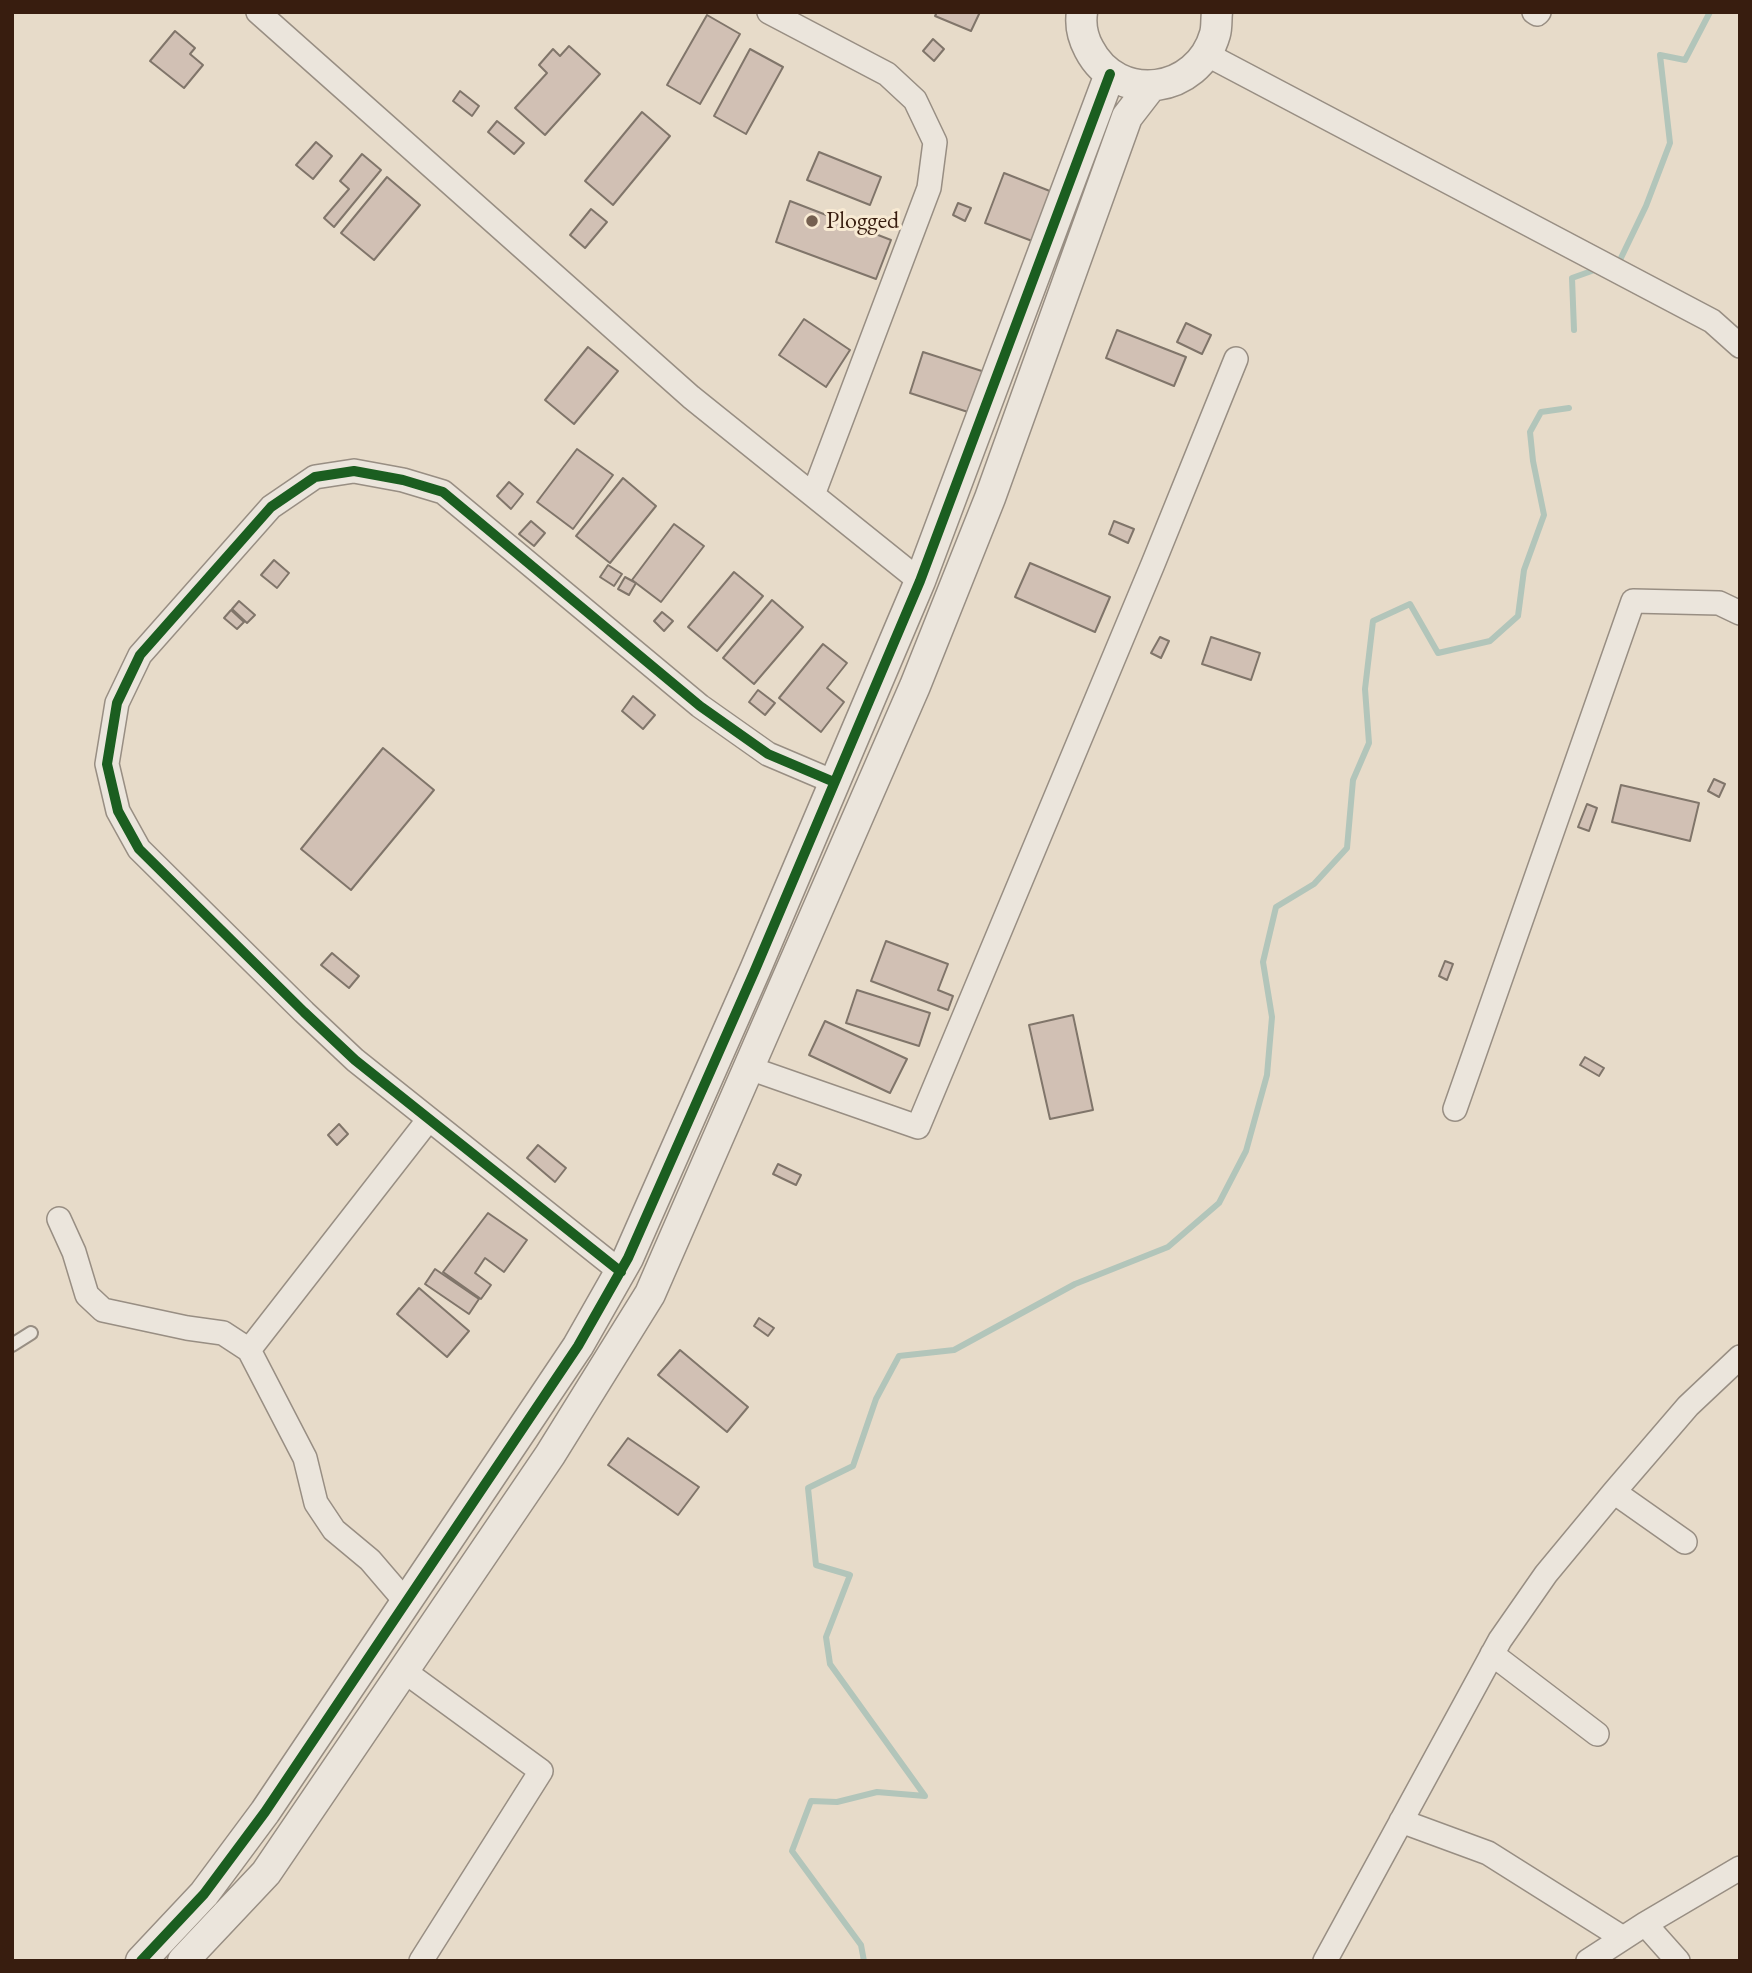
<!DOCTYPE html>
<style>
body{margin:0}
#map{position:relative;width:1752px;height:1973px;overflow:hidden;background:#e7dbc9;font-family:"EB Garamond",serif}
canvas{display:block}
.frame{position:absolute;inset:0;border:14px solid #381d0f;pointer-events:none}
</style>
<div id="map">
<canvas width="1752" height="1973"></canvas>
<div class="frame"></div>
</div>
<script>
const ctx = document.querySelector('canvas').getContext('2d');
ctx.lineJoin = 'round';
function stroke(path, color, width, dash) {
  ctx.strokeStyle = color;
  ctx.lineWidth = width;
  ctx.lineCap = dash ? 'butt' : 'round';
  ctx.setLineDash(dash || []);
  ctx.stroke(path);
}
function fill(path, color) {
  ctx.fillStyle = color;
  ctx.fill(path, 'evenodd');
}
function write(font, color, halo, rows, align = 'center') {
  ctx.font = font + ' "EB Garamond",serif';
  ctx.lineWidth = 6;
  ctx.setLineDash([]);
  ctx.textBaseline = 'middle';
  ctx.strokeStyle = halo;
  ctx.fillStyle = color;
  for (const [text, x, y, turn = 0] of rows) {
    ctx.save();
    ctx.translate(x, y);
    ctx.rotate((+turn || 0) * Math.PI / 180);
    ctx.textAlign = isNaN(turn) ? turn : align;
    if (halo) ctx.strokeText(text, 0, 0);
    ctx.fillText(text, 0, 0);
    ctx.restore();
  }
}
stroke(new Path2D(`
 M1614,263L1620,260L1646,206L1670,143L1660,55L1685,60L1710,12
 M1574,330L1572,278L1600,268
 M864,1961L861,1945L792,1851L811,1801L837,1802L877,1792L925,1796L830,1664L826,1637L850,1575L816,1565L808,1488L853,1466L876,1399L899,1356L954,1350L1075,1284L1168,1247L1219,1203L1246,1151L1267,1075L1272,1017L1263,962L1276,907L1314,884L1347,848L1353,780L1369,743L1365,689L1373,621L1410,604L1438,653L1490,641L1518,616L1524,570L1544,515L1533,461L1530,432L1541,412L1569,408`), '#b2c5ba', 6);
const building = new Path2D(`
 M937,12H980L971,31L935,16Z
 M707,15L740,34L700,104L667,85Z
 M175,31L195,48L190,54L203,65L184,88L150,61Z
 M933,39L944,49L934,61L923,51Z
 M569,46L600,74L545,135L515,108L547,73L539,65L553,49L560,56Z
 M750,49L783,67L746,134L714,116Z
 M460,91L479,106L472,116L453,101Z
 M642,112L670,136L613,205L585,181Z
 M497,121L524,143L514,154L488,132Z
 M316,142L332,156L313,179L296,165Z
 M819,152L881,177L870,205L807,180Z
 M362,154L381,170L334,227L324,218L349,189L340,181Z
 M1004,173L1060,195L1040,244L985,223Z
 M387,177L420,205L374,260L341,233Z
 M790,201L891,240L876,279L776,242Z
 M958,203L971,208L965,221L953,215Z
 M591,209L607,222L585,248L570,235Z
 M804,319L850,350L826,387L779,355Z
 M1186,323L1211,335L1202,354L1177,342Z
 M1117,330L1186,357L1174,386L1106,358Z
 M588,347L618,371L574,424L545,400Z
 M923,352L988,373L974,414L910,393Z
 M577,449L613,475L573,529L537,502Z
 M623,478L656,506L610,563L576,536Z
 M509,482L523,494L511,509L497,496Z
 M531,521L545,533L534,546L519,534Z
 M1114,521L1134,529L1128,543L1109,534Z
 M674,524L704,546L661,602L632,580Z
 M274,560L289,573L277,588L261,575Z
 M1030,563L1110,597L1095,632L1015,597Z
 M608,565L622,574L614,586L600,577Z
 M734,572L763,596L717,651L688,627Z
 M625,577L636,583L629,595L618,589Z
 M772,600L803,627L754,684L723,658Z
 M239,601L255,615L247,623L232,609Z
 M231,610L244,622L237,629L224,618Z
 M662,612L673,621L664,631L654,621Z
 M1160,637L1169,641L1161,658L1151,653Z
 M1211,637L1260,653L1251,680L1202,664Z
 M823,644L847,663L827,688L844,702L821,732L779,698Z
 M758,690L775,703L765,715L749,702Z
 M633,696L655,715L643,729L622,711Z
 M383,748L434,790L351,890L301,849Z
 M1714,779L1725,784L1719,797L1708,791Z
 M1621,785L1699,803L1690,841L1612,822Z
 M1587,804L1597,808L1589,831L1578,827Z
 M886,941L948,964L938,990L953,996L948,1010L871,981Z
 M332,953L359,976L349,988L321,965Z
 M1445,961L1453,964L1447,980L1439,976Z
 M857,990L930,1013L919,1046L846,1023Z
 M1073,1015L1093,1110L1050,1119L1029,1025Z
 M825,1021L907,1059L890,1093L809,1055Z
 M1585,1057L1604,1068L1599,1076L1580,1065Z
 M339,1124L348,1134L337,1145L328,1135Z
 M538,1145L566,1168L555,1182L527,1158Z
 M778,1164L801,1175L796,1185L773,1174Z
 M488,1213L527,1240L504,1272L485,1258L475,1273L491,1285L481,1299L443,1272Z
 M435,1269L479,1299L469,1314L425,1284Z
 M419,1288L469,1331L447,1357L397,1314Z
 M759,1318L774,1328L768,1336L754,1326Z
 M680,1350L748,1407L727,1432L658,1375Z
 M628,1438L699,1487L678,1515L608,1465Z`);
fill(building, '#d1c0b4');
stroke(building, '#80756a', 2);
const service = new Path2D(`
 M12,1345L31,1333`);
const minor = new Path2D(`
 M258,12L691,397L920,581
 M769,12L887,74L915,100L935,142L929,188L813,495
 M1534,12L1537,14L1539,12
 M1206,54L1712,321L1740,346
 M749,1068L918,1127L1153,564L1236,359
 M1455,1109L1633,601L1719,603L1740,613
 M59,1219L74,1252L87,1295L103,1310L187,1328L223,1333L249,1350L305,1458L316,1503L334,1530L370,1560L406,1602
 M621,1272L355,1060L304,1012L139,849L118,811L107,764L117,703L140,655L271,507L315,477L354,471L403,480L443,492L700,706L768,754L834,782
 M249,1350L429,1119
 M1614,1492L1685,1542
 M1492,1654L1597,1734
 M404,1671L541,1771L421,1961
 M1401,1821L1488,1853L1623,1938
 M1645,1924L1678,1961
 M1325,1961L1500,1640L1546,1574L1614,1492L1688,1406L1740,1357
 M1588,1961L1645,1924L1740,1868`);
const tertiary = new Path2D(`
 M1082,12C1080,25 1083,38 1089,49C1118,105 1198,94 1215,34C1217,27 1216,19 1217,12
 M141,1961L204,1894L265,1812L578,1346L628,1258L755,970L920,581L1110,74
 M183,1961L266,1873L550,1455L650,1294L915,686L990,498L1127,117L1151,86`);
stroke(service, '#988e83', 16);
stroke(minor, '#988e83', 26);
stroke(tertiary, '#988e83', 33);
stroke(service, '#ebe5dc', 12);
stroke(minor, '#ebe5dc', 23);
stroke(tertiary, '#ebe5dc', 30);
stroke(new Path2D(`
 M621,1272L355,1060L304,1012L139,849L118,811L107,764L117,703L140,655L271,507L315,477L354,471L403,480L443,492L700,706L768,754L834,782
 M141,1961L204,1894L265,1812L578,1346L628,1258L755,970L920,581L1110,74`), '#1b5e20', 10);
for (const [x, y, r, color] of [
 [812,221,7,"#756050"]
]) {
  const dot = new Path2D();
  dot.arc(x, y, r, 0, 2 * Math.PI);
  ctx.fillStyle = color;
  ctx.fill(dot);
  stroke(dot, '#f8ead3', 2.5);
}
write('24px', '#381d0f', '#f8ead3', [
 ["Plogged",826,221]
], 'left');
</script>
